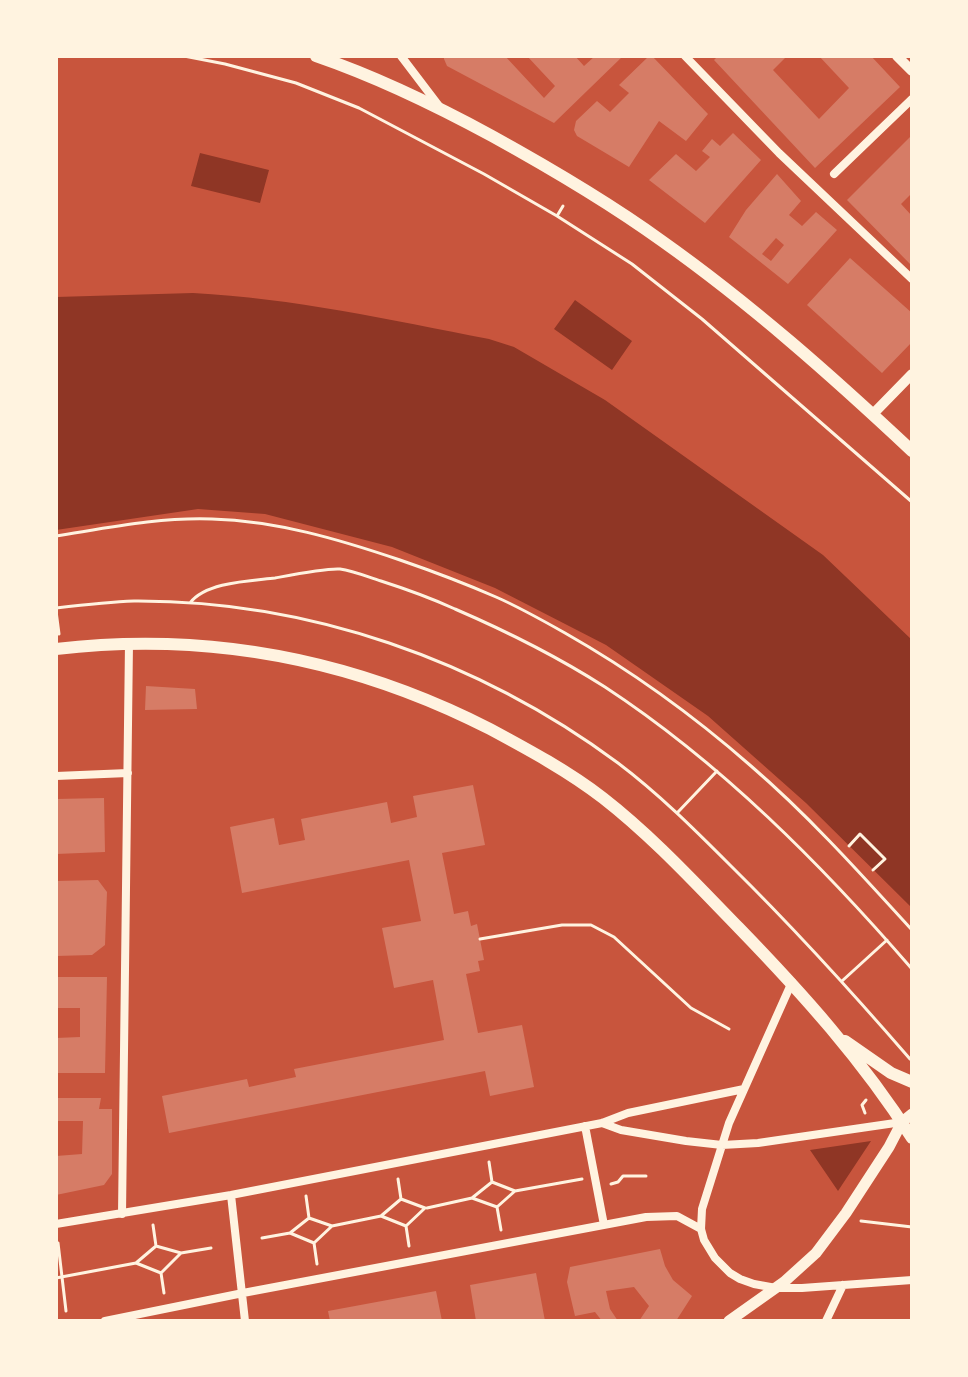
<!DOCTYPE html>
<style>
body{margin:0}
#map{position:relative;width:968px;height:1377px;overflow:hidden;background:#c8553d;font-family:"Archivo Narrow",sans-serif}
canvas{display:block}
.frame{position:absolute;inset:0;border:58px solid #fff3e0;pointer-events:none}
</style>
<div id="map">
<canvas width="968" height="1377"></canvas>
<div class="frame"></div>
</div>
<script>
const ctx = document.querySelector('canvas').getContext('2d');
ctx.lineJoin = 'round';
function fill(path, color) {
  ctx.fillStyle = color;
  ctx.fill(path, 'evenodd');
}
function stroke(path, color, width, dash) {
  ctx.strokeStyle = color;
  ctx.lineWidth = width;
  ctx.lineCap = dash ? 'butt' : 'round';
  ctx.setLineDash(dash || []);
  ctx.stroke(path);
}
fill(new Path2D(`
 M200,153L269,170L260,203L191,186Z
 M193,293C292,298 391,320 489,339L514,347L605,400L823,555L912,640V908L806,803L708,716L606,645L495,588L392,547L265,514L198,509L56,530V297Z
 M575,300L632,341L612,370L554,329Z
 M871,1141L838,1191L810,1150Z`), '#8f3625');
fill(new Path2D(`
 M444,56H505L544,98L555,86L527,56H575L584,66L595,56H623L554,123L447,66L444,59Z
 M649,56H652L708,114L686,141L659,121L629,167L577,136L574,130L576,121L597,101L610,112L629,93L619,85Z
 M718,56H787L773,70L819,119L849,88L819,56H871L900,87L815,168L714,60Z
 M733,133L761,160L705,223L649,180L676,154L696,171L710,157L702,151L712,139L720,146Z
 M912,135V193L901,204L912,216V266L847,200Z
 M777,174L801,201L789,215L802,226L816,212L837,230L788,284L729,237L746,210ZM776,238L784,245L771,261L762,254Z
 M850,258L912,313V342L882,373L807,305Z
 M146,686L195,689L197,709L145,710Z
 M473,785L485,845L442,853L454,914L468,911L471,926L477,924L484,960L478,961L480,971L466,974L478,1033L522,1025L534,1087L490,1096L485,1071L169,1133L162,1096L247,1079L249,1087L296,1077L294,1069L444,1040L433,980L394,988L382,928L421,921L409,860L242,893L230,827L274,818L279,845L305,840L301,819L387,802L391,823L417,817L413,796Z
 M104,798L105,852L56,854V799Z
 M98,880L107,892L105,945L92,955L56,956V881Z
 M56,977H107L105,1073H56V1038L80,1037V1008H56Z
 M56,1098H101L99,1109H112V1174L104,1185L56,1195V1156L82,1154L83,1121H56Z
 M660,1249L665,1266L673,1280L692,1296L676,1321H639L649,1306L634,1287L606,1291L610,1309L618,1321H602L595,1312L575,1316L567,1282L570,1267Z
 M536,1273L545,1321H476L470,1285Z
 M436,1291L442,1321H330L328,1311Z`), '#d67c66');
stroke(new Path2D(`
 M184,56L225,64L296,83L359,108L484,174L557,216L632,264L702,319L912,502
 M557,216L563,206
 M56,536C107,528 160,517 212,519C277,521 338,539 400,560C432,571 464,583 496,597C519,607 542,620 565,633C632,671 694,716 751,766C809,816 861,874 912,930
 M190,603C206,582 250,581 275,578C291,575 326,568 340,569C354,571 368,577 381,581C406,589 431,598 455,609C506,631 558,657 605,687C721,763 822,865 912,969
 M56,608C82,605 108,602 134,601C308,600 479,660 618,763C659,794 694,829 730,865C793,927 852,992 910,1059
 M56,611L59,634
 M678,812L717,771
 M849,846L860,834L885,859L873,870
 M480,939L562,925H591L614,937L691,1008L729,1029
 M842,981L887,940
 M865,1113L862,1105L866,1100
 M489,1162L492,1182
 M398,1179L401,1199
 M611,1184L618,1182L623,1176H646
 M515,1191L582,1179
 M306,1196L309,1218
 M497,1207L501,1230
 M427,1208L472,1198L492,1182L515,1191L497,1207L472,1198
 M861,1221L912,1227
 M153,1225L156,1246
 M332,1226L381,1216L401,1199L425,1208L406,1226L381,1216
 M406,1226L409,1246
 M262,1238L290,1233L309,1218L332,1226L314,1243L290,1233
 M58,1243L66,1311
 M314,1243L317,1264
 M181,1253L211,1248
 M161,1273L164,1293
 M56,1278L136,1263L156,1246L181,1253L161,1273L136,1263`), '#fff3e0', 3);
stroke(new Path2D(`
 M401,56L439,106
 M685,56L779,153L912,279
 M834,174L912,99
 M56,776L128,773
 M792,982L729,1123L702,1209L701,1229L704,1240L715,1258L730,1273L740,1279L754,1284L776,1288H802L912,1280
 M602,1123L621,1130L686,1141L722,1145L758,1143L902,1122
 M585,1126L604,1225
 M231,1195L245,1321
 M122,1214L129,643
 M56,1224L231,1195L602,1123L628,1113L744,1089
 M105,1321L243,1293L646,1217L677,1216L701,1229
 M826,1321L843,1285`), '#fff3e0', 8);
stroke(new Path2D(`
 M897,56L912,71
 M873,414L912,374`), '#fff3e0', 10);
stroke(new Path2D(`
 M729,1321L784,1282L816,1253L846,1213L889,1147L902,1122L912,1114`), '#fff3e0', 11);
stroke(new Path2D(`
 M316,56C377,77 435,105 492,136C550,168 608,202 662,241C751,304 833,377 912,451
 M56,649C209,631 353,659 490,729C529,750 568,771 603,798C653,837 695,883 739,928C802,993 863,1061 912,1138
 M845,1041L891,1073L912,1082`), '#fff3e0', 12);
</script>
